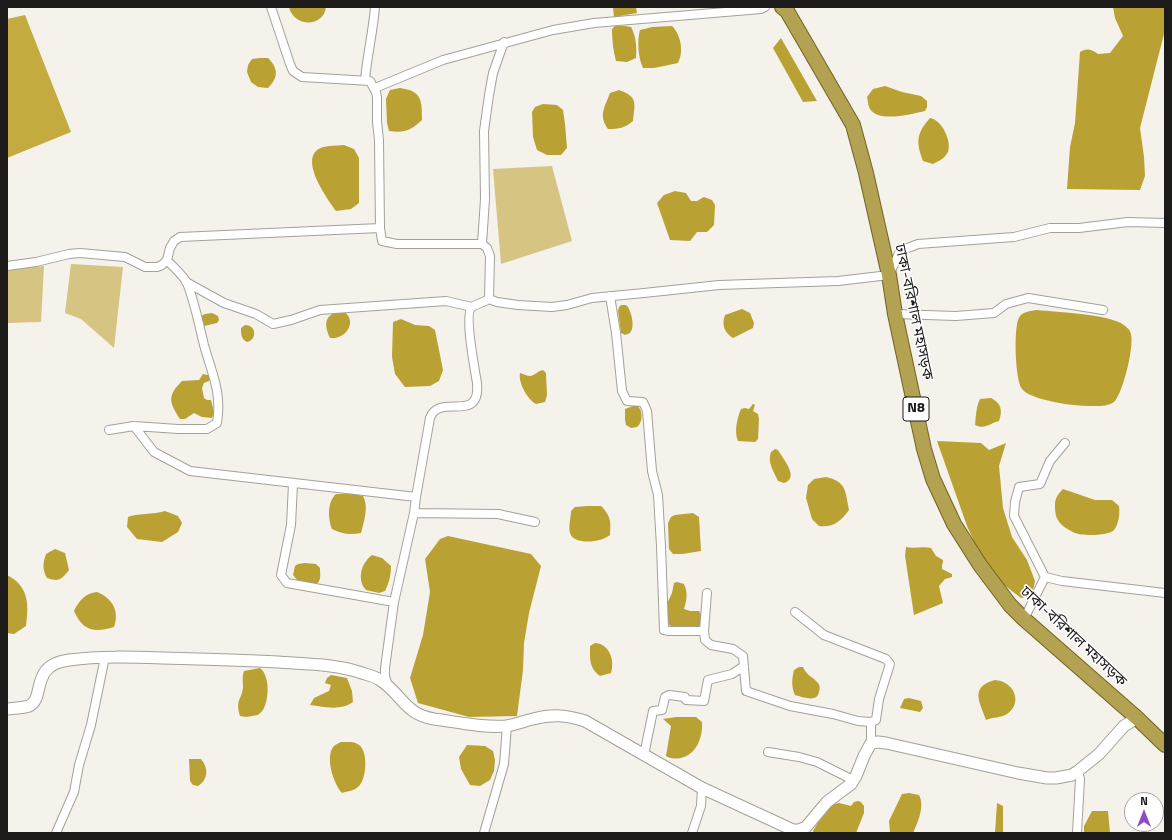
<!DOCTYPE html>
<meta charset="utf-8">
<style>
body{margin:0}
#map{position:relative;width:1172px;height:840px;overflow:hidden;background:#f4f2eb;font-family:"Titillium Web",sans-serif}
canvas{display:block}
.frame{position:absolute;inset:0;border:8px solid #1c1b19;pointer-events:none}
.north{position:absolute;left:1124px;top:792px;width:40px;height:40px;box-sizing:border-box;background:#fff;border:1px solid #a4a4a3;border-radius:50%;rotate:0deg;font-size:11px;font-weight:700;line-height:16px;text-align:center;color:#1c1b19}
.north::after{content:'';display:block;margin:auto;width:14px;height:18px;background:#8c4dc2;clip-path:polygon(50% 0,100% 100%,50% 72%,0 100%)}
</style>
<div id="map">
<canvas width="1172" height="840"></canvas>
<div class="frame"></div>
<div class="north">N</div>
</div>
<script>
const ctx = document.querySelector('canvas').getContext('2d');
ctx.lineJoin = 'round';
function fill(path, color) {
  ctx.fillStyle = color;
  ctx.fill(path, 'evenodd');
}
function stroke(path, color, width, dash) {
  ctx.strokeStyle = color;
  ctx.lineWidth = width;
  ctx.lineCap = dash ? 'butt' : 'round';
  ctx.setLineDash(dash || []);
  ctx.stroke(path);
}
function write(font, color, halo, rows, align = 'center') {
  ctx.font = font + ' "Titillium Web","Noto Sans Bengali",sans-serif';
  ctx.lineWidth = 3;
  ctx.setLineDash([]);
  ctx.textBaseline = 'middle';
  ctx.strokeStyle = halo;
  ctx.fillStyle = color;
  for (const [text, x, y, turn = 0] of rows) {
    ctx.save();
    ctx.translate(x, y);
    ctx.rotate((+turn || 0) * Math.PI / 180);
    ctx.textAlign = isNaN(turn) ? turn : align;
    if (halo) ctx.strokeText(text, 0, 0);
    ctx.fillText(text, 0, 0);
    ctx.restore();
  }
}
fill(new Path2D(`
 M552,166L572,241L501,264L493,169Z
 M71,264L123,267L114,348L81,319L65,313Z
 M44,266L41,322L7,323V269Z`), '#d6c582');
fill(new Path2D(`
 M25,15L71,132L7,158V19Z`), '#c4ab3f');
fill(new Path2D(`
 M289,7H326C324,27 294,28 289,7Z
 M613,7H636L637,13L614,17Z
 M1113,7H1165L1164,34L1140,128L1144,157L1145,176L1140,190L1067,189L1070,147L1075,123L1080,52C1087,48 1091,49 1098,54L1110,53L1123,36L1115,18Z
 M615,26H625L631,27C636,36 637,48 636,58L627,62L616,61C613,50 612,40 612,29Z
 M672,26C681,35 684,52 678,63L654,68H643C638,58 637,40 640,30L652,27Z
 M781,38L817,101L803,102L773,48Z
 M260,58H268C278,68 279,77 268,88L258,87L251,82L247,72L248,65L252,59Z
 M885,86L902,92L921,96L927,101V107L925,111C912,114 879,123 870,109C868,106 868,100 867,97L873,89Z
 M400,88C422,91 422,100 422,120C410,131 405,133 389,131L387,123L386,99L390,90Z
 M619,90C638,97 635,102 633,121C625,128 619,129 608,129C598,115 605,107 610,93Z
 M543,104L557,105L563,110L565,124L567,148L561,155H547L537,150L533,137L532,112L535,107Z
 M930,118C942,120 952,141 948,152C945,158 939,161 933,164L923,161C916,142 916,134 930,118Z
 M344,145L354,149L359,158V203L351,209L336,211C328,200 301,163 317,150C323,145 336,146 344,145Z
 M675,191L686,193L691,201H697L704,197L712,200L715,205L714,225L707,232H697L690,241L670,240L657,203L664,195Z
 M621,305H626L628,307C632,314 635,327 630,333L625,335L621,333L618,311L619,307Z
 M742,309L750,313L754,323L753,328L733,338C725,333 721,325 725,315Z
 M1037,310C1057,312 1109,314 1124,325C1125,326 1129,329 1130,331C1136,342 1123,392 1115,401C1109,406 1102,406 1095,406C1080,407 1031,401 1022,389C1015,381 1013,323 1020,316C1025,311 1031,311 1037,310Z
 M343,311C358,320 347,340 330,338C323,323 325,313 343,311Z
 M212,313L218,316L219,320L217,323L204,326L201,323V316L205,314Z
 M401,319L415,325L429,326L435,330L443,370L439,381L430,386L405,387L395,374L392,357L393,322Z
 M245,325C257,325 257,340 247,342C241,339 241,334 241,328Z
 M543,370L546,373L547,395L545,402L536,404C528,400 518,383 520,373C524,374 527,376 530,376C534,376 538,371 543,370Z
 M203,374L208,375L210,378L209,381L204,383L202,388L204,398L207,400H211L214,412L212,418L202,417L194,413L185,419H180C169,402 167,396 182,381L199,380Z
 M991,398C1001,403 1003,410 999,421C990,423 985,430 975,425C976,416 976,407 980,399Z
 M753,404L755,405L753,411L758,414L759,419L758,439L755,442L738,441C734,432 737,418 741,409L745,408L749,409Z
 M633,406H638C643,412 643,422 637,427L631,428L626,425L625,420V409Z
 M937,441L981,443L989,450L1006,443L999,466L1003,508L1012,537L1027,560L1035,581L1032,595L1021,598L999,581L977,548L967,526Z
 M775,449L778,450C783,459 800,478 784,483L778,481C774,472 767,462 771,452Z
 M826,477C847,482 845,491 849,510C841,521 833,528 819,526L812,519L806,498L808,485L814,479Z
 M1063,489L1095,500H1112L1119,506C1120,513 1119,524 1114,530C1109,536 1082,536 1075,533C1070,531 1060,525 1058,520C1055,516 1055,509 1055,505C1055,498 1058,494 1063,489Z
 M336,494H355L363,496C369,507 364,521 361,533C350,535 342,534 332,529C328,519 327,502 336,494Z
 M587,506H601C611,516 611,522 610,535C602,542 574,546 570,533C568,527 571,517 571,511L575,507Z
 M165,511L178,516L182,523L178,532L162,542L137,539L127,527L128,517C137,513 153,515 165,511Z
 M693,513L699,517L701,551L682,554H673L669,549L668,523L671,517L675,515Z
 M448,536L531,554L541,566L529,613L524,643L523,670L517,716L469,717L418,703L410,678L423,635L430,592L425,559L440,539Z
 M906,547C914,549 922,546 931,548L936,556L943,560V562L942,565V569L952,574V577L945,579L939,586L943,603L914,615L905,556Z
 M55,549L65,553L69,570C61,580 59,582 47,578C42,569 43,563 46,554Z
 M372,555L382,558L391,566C391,575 389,583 385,591L379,593L366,590C356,579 362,562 372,555Z
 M305,563L316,564L320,568C320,575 322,581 315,585L297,580L293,575L295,566L298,564Z
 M7,575C29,586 29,605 26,626L14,634L7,633Z
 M677,582L684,584C688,593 687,599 684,609L690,611H699C702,616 704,623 700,627L675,628L669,625L665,608L672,593L674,583Z
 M97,592C112,598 120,611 114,627C94,633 83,631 74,611C79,601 85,593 97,592Z
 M595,643C610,644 615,661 611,673L600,676C589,668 590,659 590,646Z
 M799,667H803C807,676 812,676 818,683C820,685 820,689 819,692C817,703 803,697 795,695C791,687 792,678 794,670Z
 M260,668C270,676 269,698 264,708C263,711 260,713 258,715L246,717L240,716C235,699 242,700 243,687C243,681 242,676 244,671Z
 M331,675L347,678L352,691L353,702C340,711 325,707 310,705L314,698L329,691L331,685L325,683L327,678Z
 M995,680C1013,681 1024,702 1007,714C1001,718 993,717 986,720C981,704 968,687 995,680Z
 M909,698L921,701L923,708L920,712L900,708L904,699Z
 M676,717H696L702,722C703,737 697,754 681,758C676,759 671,759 666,756L671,726L663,719Z
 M341,742C347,742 355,741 359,745C368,751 367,778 359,786C354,791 348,791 342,793C334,784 325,759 333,747C335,745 338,743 341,742Z
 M467,745L485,746L493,751L495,760L494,771L490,780L480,786L470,785L461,769L459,757Z
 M189,759H201C209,768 208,780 198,786L193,785L190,781Z
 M909,793L919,795C925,806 918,822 913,833H890L889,821L902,794Z
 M858,801L861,802L864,806V813L856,833H813V831L823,814L831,805L839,803L851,806L854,802Z
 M997,803L1003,806V833H995Z
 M1092,811H1108L1110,833H1084V826Z`), '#baa133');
const minor = new Path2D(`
 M271,7L290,64L293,71L302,77L370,81L376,92L377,97V122L379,140L380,228L382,241L397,244H482L487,248L490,256L489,299
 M365,80C367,56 373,32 375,7
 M375,88L443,60L553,30L594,23L761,9L765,7
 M482,244L485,199L484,131L489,95L493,73L504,42
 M7,266L36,262L69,254L80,253L125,257L145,267H157L162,265L167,260L170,248L174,241L180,237L380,228
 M186,282L224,303L256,314L273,324L291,320L320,310L446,301L472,307
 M610,296L616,333L622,391L627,401L643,402L647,411L652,471L658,495L661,546L664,630L669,631H704
 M895,314L956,316L994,313L1006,304L1028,298L1103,310
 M134,426L154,452L190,471L416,497
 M109,430L134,426L178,429H207L217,423C222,392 212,374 204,345C199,325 195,303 187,283C183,275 173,267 167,260
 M293,484L291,525L281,575L287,583L394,602
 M414,513L498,514L535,522
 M1045,577L1014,516L1015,502L1019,487L1040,484L1050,461L1065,443
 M1045,577L1062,581L1165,593
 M707,593L704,631L705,640L711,645L733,649L743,656L746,691L790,706L833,714L858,721L871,722L876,720L879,699L890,664L886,659L824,635L795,612
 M1024,619L1045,577
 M388,686L385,676V668L394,602L414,513L416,497L430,418C439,392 481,425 477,383C475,371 464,313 472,307C477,304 484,302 489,299L497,302L518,305L552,307L567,305L592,298L644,293L719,285L838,281L889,275L900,251L918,244L1014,237L1050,228H1079L1128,222L1165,223
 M871,722V743
 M768,752L799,757L817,762L853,780
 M644,755L653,711L662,710L665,697L669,695L685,697L686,700L704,701L708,680L732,674L744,666
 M56,833L74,792L79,765L91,725L105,657
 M484,833L504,764L507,726
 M692,833L701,806L702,788
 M1077,833L1080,779L1078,771`);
const tertiary = new Path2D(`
 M7,709C14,708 23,708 29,706C46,698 29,665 69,660C100,656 131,657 162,658C201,659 240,660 278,662C306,664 336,664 362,673C368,675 374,676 380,680C402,694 404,714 434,719C457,722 483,728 506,726C515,725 524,721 533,719C552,714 567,715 585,721L702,788L793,830H799L806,827L827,802L851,784L856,776L864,756L871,743L878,742L886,743L1018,773L1047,778H1056L1072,775L1078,771L1099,754L1124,726L1137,718`);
const trunk = new Path2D(`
 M782,7L787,11L853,125L866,173L889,275L895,314L924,449L933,479L954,524L980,565L1010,605L1024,619L1137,718L1165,745`);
stroke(minor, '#a2a19a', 10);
stroke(tertiary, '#a2a19a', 13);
stroke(trunk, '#726321', 16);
stroke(minor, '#fff', 8);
stroke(tertiary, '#fff', 11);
stroke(trunk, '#b3a252', 14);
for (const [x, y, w] of [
 [916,409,26]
]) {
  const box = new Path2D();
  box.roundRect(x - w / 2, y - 12, w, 24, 3);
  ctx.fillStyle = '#fff';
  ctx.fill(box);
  stroke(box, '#1c1b19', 1);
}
write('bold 14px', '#1c1b19', null, [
 ["N8",916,409]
]);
write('15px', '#1c1b19', '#fff', [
 ["ঢাকা-বরিশাল মহাসড়ক",913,312,78],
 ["ঢাকা-বরিশাল মহাসড়ক",1073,637,43]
]);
</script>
